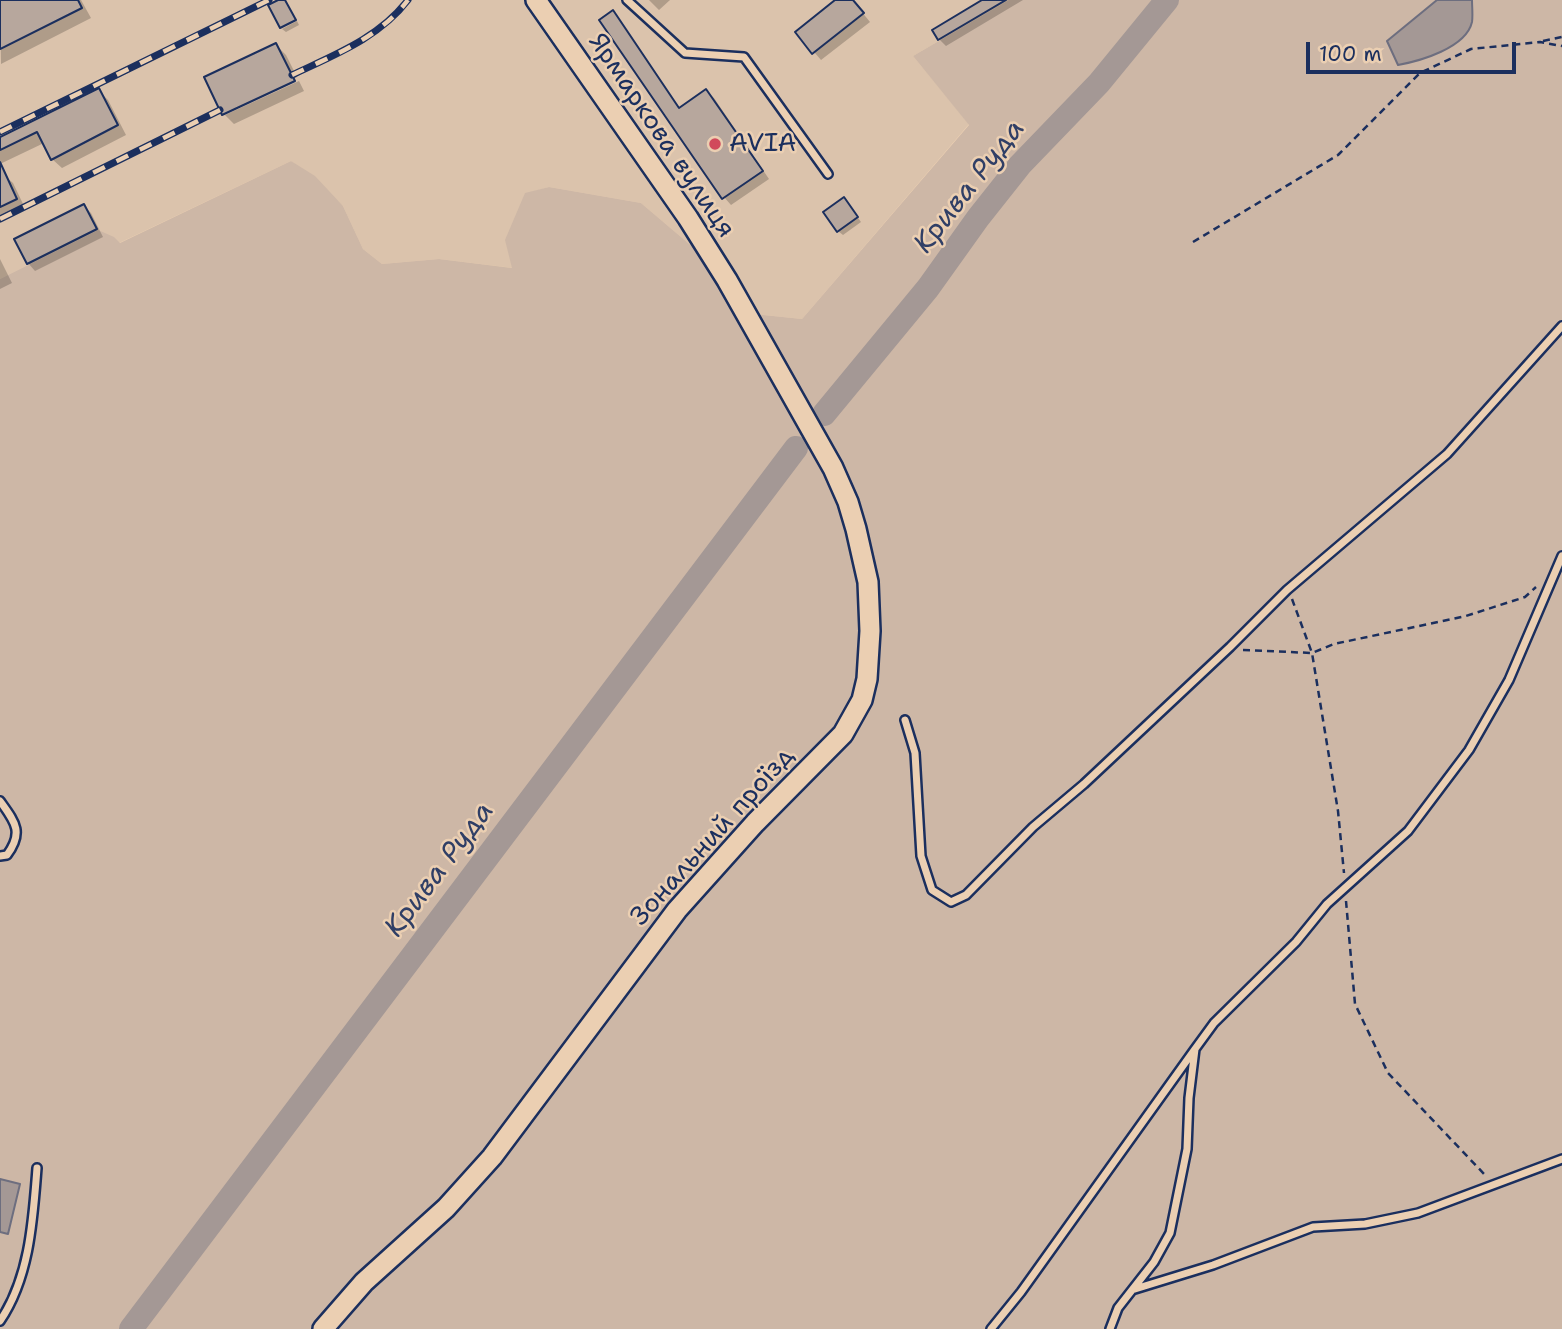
<!DOCTYPE html>
<meta charset="utf-8">
<style>
body{margin:0}
#map{position:relative;width:1562px;height:1329px;overflow:hidden;background:#ebcfb2;font-family:"Shantell Sans",sans-serif}
canvas{display:block}
.scale{position:absolute;left:1306px;top:42px;width:210px;height:32px;box-sizing:border-box;border:4px solid #1b2f5e;border-top:0;padding-left:9px;font-size:21px;line-height:24px;white-space:nowrap;color:#1b2f5e;-webkit-text-stroke:5px #ebcfb2;paint-order:stroke}
</style>
<div id="map">
<canvas width="1562" height="1329"></canvas>
<div class="scale">100 m</div>
</div>
<script>
const ctx = document.querySelector('canvas').getContext('2d');
ctx.lineJoin = 'round';
function fill(path, color) {
  ctx.fillStyle = color;
  ctx.fill(path, 'evenodd');
}
function stroke(path, color, width, dash) {
  ctx.strokeStyle = color;
  ctx.lineWidth = width;
  ctx.lineCap = dash ? 'butt' : 'round';
  ctx.setLineDash(dash || []);
  ctx.stroke(path);
}
function write(font, color, halo, rows, align = 'center') {
  ctx.font = font + ' "Shantell Sans",sans-serif';
  ctx.lineWidth = 5;
  ctx.setLineDash([]);
  ctx.textBaseline = 'middle';
  ctx.strokeStyle = halo;
  ctx.fillStyle = color;
  for (const [text, x, y, turn = 0] of rows) {
    ctx.save();
    ctx.translate(x, y);
    ctx.rotate((+turn || 0) * Math.PI / 180);
    ctx.textAlign = isNaN(turn) ? turn : align;
    if (halo) ctx.strokeText(text, 0, 0);
    ctx.fillText(text, 0, 0);
    ctx.restore();
  }
}
fill(new Path2D(`
 M0,0H1009L913,56L969,124L802,319L734,312L694,248L641,203L549,187L525,194L513,268L439,259L382,264L363,249L343,206L291,161L119,243L98,230L0,279Z`), '#dbc3ac');
fill(new Path2D(`
 M1009,0H1437L1387,41L1472,25V0H1562V1329H0V279L98,230L114,237L120,243L291,161L315,176L343,206L363,249L382,264L439,259L512,268L505,240L525,193L549,187L641,203L694,248L734,312L802,319L969,125L913,56Z`), '#cdb7a6');
const water = new Path2D(`
 M1437,0H1472C1472,7 1473,15 1472,22C1466,48 1420,61 1398,65L1387,41Z
 M0,1179L20,1184L8,1234L0,1232Z`);
fill(water, '#a49895');
stroke(water, '#6d6e7f', 2);
fill(new Path2D(`
 M0,0H81L91,18L1,64Z
 M649,0H670L659,10Z
 M838,0H852L870,22L821,60L797,32Z
 M986,0H1023L946,46L939,39Z
 M612,13L620,20L680,109L706,91L714,98L769,179L731,205L724,197Z
 M297,21L299,25L286,32L282,29Z
 M276,45L286,55L297,77L225,112V115L207,78Z
 M299,81L304,91L234,124L225,115Z
 M98,90L108,100L126,135L62,168L52,159L44,143L0,164V139Z
 M5,176L13,183L24,206L0,218V178Z
 M848,204L861,222L843,235L838,231Z
 M84,206L91,213L103,237L35,271L28,263Z
 M0,259L12,283L0,289Z`), '#0003');
stroke(new Path2D(`
 M824,414L928,288L978,218L1020,165L1099,83L1167,0
 M131,1329L796,448`), '#a49895', 24);
const building = new Path2D(`
 M0,0H78L82,8L0,49Z
 M278,0H285L296,20L280,28L268,5Z
 M835,0H853L864,13L812,54L795,32Z
 M982,0H1006L938,40L932,30Z
 M613,10L679,108L706,89L763,171L722,199L599,20Z
 M276,43L295,81L222,115L204,77Z
 M99,88L118,125L51,160L37,132L0,150V137Z
 M0,162L17,199L0,207Z
 M844,197L858,217L837,232L823,212Z
 M84,204L97,229L27,264L14,239Z`);
fill(building, '#b7a79d');
stroke(building, '#1b2f5e', 2);
const service = new Path2D(`
 M627,0L685,53L744,57L828,174
 M905,720L915,753L921,856L932,890L951,902L966,895L1033,827L1084,784L1230,647L1287,590L1447,454L1562,326
 M0,801C15,822 24,832 7,855L0,856
 M1135,1289L1213,1265L1313,1227L1365,1224L1418,1213L1562,1159
 M0,1321C30,1277 33,1219 37,1168
 M991,1329L1021,1292L1195,1049
 M1110,1329L1118,1308L1154,1262L1170,1233L1187,1149L1189,1098L1195,1049L1214,1023L1296,942L1327,904L1408,831L1469,750L1509,680L1562,556`);
const tertiary = new Path2D(`
 M323,1329L364,1282L446,1208L492,1157L677,910L755,823L843,734L862,700L867,679L870,631L868,582L856,529L848,502L833,468L727,280L688,218L536,0`);
stroke(service, '#1b2f5e', 12);
stroke(tertiary, '#1b2f5e', 24);
stroke(new Path2D(`
 M1543,41L1562,37
 M1193,242L1338,155L1420,73L1471,49L1540,42L1562,46
 M1292,599L1312,653L1338,811L1344,873
 M1243,650L1312,653L1334,644L1466,616L1525,597L1536,587
 M1346,901L1355,1004L1388,1073L1486,1176`), '#1b2f5e', 2.5, [7, 5]);
stroke(service, '#ebcfb2', 7);
stroke(tertiary, '#ebcfb2', 19);
const rail = new Path2D(`
 M292,75C334,55 379,38 408,0
 M0,132L269,0
 M0,219L220,110`);
stroke(rail, '#1b2f5e', 7);
stroke(rail, '#ebcfb2', 4.5, [13]);
for (const [x, y, r, color] of [
 [715,144,7,"#d1495b"]
]) {
  const dot = new Path2D();
  dot.arc(x, y, r, 0, 2 * Math.PI);
  ctx.fillStyle = color;
  ctx.fill(dot);
  stroke(dot, '#ebcfb2', 2.5);
}
write('26px', '#1b2f5e', '#ebcfb2', [
 ["Ярмаркова вулиця",661,136,56],
 ["Зональний проїзд",713,837,-48]
]);
write('26px', '#1b2f5e', '#ebcfb2', [
 ["AVIA",729,144]
], 'left');
write('italic 28px', '#303f66', '#ebcfb2', [
 ["Крива Руда",970,187,-52],
 ["Крива Руда",440,870,-53]
]);
</script>
